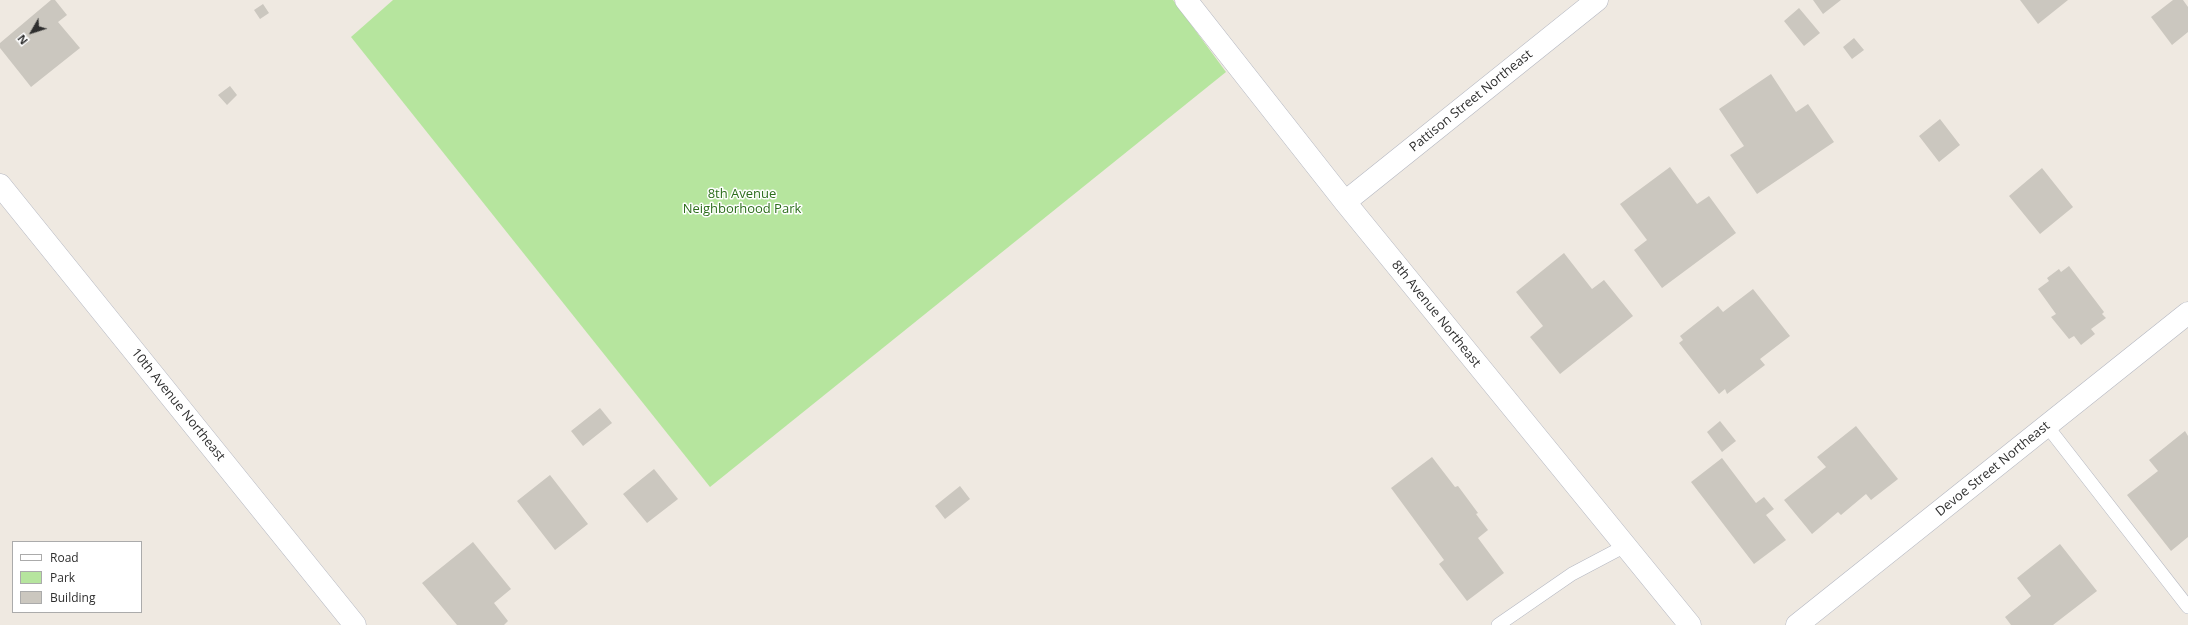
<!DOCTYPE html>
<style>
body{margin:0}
#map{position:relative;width:2188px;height:625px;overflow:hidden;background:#efe9e1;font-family:"Open Sans",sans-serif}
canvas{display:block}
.legend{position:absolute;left:12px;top:541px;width:130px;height:72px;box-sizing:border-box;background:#fff;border:1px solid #ababab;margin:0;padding:5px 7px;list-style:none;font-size:12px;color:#2e2e2e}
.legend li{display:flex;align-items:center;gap:8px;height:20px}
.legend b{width:20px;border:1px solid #ababab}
.north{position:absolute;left:12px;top:12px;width:40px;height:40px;-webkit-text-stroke:3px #fff;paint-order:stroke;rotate:231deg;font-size:11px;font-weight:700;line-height:16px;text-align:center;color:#2e2e2e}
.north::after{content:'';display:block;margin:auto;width:14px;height:18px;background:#2e2e2e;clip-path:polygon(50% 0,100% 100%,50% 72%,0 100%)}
</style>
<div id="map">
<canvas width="2188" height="625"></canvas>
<ul class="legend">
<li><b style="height:5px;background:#fff"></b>Road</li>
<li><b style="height:11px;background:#b6e59e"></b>Park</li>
<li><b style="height:11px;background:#cbc7bf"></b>Building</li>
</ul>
<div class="north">N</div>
</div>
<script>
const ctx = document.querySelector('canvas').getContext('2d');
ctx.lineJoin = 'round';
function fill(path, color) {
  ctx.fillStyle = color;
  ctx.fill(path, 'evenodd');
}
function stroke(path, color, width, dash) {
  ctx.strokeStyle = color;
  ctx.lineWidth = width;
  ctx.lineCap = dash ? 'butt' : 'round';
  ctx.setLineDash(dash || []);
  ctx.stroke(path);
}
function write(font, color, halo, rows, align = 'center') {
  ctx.font = font + ' "Open Sans",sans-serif';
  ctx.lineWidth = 3;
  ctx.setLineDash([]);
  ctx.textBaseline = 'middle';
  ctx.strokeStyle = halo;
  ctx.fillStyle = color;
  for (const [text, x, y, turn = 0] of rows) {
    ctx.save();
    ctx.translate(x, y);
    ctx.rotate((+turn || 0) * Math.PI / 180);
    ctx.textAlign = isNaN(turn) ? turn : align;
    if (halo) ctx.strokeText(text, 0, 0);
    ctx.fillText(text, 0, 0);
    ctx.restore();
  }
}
fill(new Path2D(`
 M393,0H1173L1226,72L710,487L351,37Z`), '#b6e59e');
fill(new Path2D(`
 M51,0H55L67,15L58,22L80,48L31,87L0,48V43Z
 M1813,0H1841L1823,14Z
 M2020,0H2068L2038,24Z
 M2173,0H2183L2188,7V32L2172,45L2151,17Z
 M263,4L269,13L260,19L254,10Z
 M1799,8L1820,33L1804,46L1784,21Z
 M1854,38L1864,50L1852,59L1843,47Z
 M1771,74L1796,112L1808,104L1834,142L1757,194L1730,155L1744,146L1719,109Z
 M230,86L237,95L227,105L218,95Z
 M1940,119L1960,145L1939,162L1919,136Z
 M1670,167L1697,204L1709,196L1736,233L1662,288L1634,250L1647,240L1620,204Z
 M2042,168L2073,207L2040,234L2009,196Z
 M1564,253L1592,289L1604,280L1633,316L1560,374L1530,337L1543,326L1516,292Z
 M2069,266L2104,312L2102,314L2106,318L2091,329L2095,334L2081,345L2074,336L2069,339L2051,317L2056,314L2038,289L2049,281L2047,278L2059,269L2061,272Z
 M1753,289L1790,336L1760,359L1765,365L1727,394L1725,389L1719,394L1679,343L1683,340L1680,336L1718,306L1723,312Z
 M600,408L612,423L583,446L571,431Z
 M1720,421L1736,441L1722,452L1707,432Z
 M1856,426L1898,479L1871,500L1866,494L1841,515L1838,512L1812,534L1784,500L1826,467L1817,457Z
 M2185,431L2188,436V537L2171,551L2127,495L2158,471L2149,460Z
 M1432,457L1455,487L1458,486L1478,513L1476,514L1488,530L1478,538L1504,573L1467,601L1439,564L1444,560L1391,488Z
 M1722,458L1756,503L1764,497L1774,509L1766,515L1786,540L1754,564L1691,482Z
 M654,469L678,499L647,523L623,494Z
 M550,475L588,524L555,550L517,501Z
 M960,486L970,499L945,519L935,506Z
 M473,542L511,589L494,603L508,621L504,625H457L422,583Z
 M2060,544L2097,591L2053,625H2011L2005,617L2031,596L2017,578Z`), '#cbc7bf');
const service = new Path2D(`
 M2047,426L2188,607
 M1498,625L1572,574L1625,546`);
const minor = new Path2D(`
 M1186,0L1345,202L1690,625
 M0,185L355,625
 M1345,202L1597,0
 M1797,625L2188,313`);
stroke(service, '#b4b7c1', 14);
stroke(minor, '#b4b7c1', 23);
stroke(service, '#fff', 13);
stroke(minor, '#fff', 22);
write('13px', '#2e2e2e', '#fff', [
 ["Pattison Street Northeast",1471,101,-39],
 ["8th Avenue Northeast",1436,314,51],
 ["10th Avenue Northeast",178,405,51],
 ["Devoe Street Northeast",1993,469,-39]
]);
write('13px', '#2c6e1b', '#fff', [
 ["8th Avenue",742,194],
 ["Neighborhood Park",742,209]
]);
</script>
